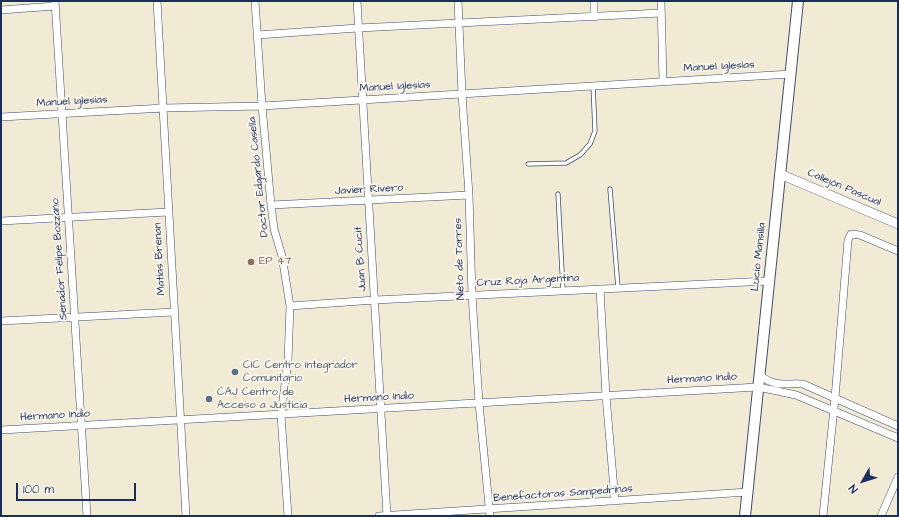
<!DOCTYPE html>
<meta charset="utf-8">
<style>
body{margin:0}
#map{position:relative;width:899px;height:517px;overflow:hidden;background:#f1ead4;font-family:"Architects Daughter",sans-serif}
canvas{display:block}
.frame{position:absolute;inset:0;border:2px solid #1b2f5e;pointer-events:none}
.north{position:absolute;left:843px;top:461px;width:40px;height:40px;-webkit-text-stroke:3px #f7f3e8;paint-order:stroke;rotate:231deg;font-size:11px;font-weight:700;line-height:16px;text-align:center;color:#1b2f5e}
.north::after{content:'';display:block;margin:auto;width:14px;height:18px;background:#1b2f5e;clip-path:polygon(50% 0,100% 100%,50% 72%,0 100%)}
.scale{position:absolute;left:16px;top:483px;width:120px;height:18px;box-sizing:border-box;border:2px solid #1b2f5e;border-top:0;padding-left:5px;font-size:12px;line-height:14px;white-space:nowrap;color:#1b2f5e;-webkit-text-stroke:3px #f7f3e8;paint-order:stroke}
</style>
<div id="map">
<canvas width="899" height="517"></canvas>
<div class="frame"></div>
<div class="north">N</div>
<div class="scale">100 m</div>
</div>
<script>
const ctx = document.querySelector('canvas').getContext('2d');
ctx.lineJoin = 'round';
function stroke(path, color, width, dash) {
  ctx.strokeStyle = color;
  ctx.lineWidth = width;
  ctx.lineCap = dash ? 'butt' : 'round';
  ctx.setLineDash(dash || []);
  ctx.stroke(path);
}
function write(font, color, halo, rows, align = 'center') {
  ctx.font = font + ' "Architects Daughter",sans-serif';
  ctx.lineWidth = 4;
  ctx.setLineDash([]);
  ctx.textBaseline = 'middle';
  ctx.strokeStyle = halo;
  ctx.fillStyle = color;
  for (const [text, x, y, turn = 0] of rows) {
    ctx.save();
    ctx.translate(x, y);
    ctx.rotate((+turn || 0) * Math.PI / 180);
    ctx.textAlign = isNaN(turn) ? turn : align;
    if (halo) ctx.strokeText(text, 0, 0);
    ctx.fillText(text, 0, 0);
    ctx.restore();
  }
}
const service = new Path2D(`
 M528,164L566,163L580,155L590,144L595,131L593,85
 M610,189L618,288
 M558,194L563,291`);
const minor = new Path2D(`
 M55,1L87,516
 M157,1L186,516
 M255,1L262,106L271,205L274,229L282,256L290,306L288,361L281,415L288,516
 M357,1L387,516
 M458,1L462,94L469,195L472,295L479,403L490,516
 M594,1V17
 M661,1L663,81
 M1,10L55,6
 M257,35L358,28L661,13
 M1,117L164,108L262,106L791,74
 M271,205L469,195
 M1,221L168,212
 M600,289L606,396L615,501
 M290,306L375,300L768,281
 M1,321L174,312
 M759,375C778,388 782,383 803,384L898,426
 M1,430L758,387L796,395L898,438
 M379,516L748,492
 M823,516L835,398L848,240L851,234L860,235L898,251
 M881,516L898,477`);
const tertiary = new Path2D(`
 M780,174L898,224`);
const secondary = new Path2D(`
 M745,516L798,1`);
stroke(service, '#3b4b70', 5);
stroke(minor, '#3b4b70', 8);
stroke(tertiary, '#3b4b70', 10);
stroke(secondary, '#3b4b70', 12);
stroke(service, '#fff', 3.5);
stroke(minor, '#fff', 7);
stroke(tertiary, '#fff', 9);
stroke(secondary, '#fff', 10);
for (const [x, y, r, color] of [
 [251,262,4,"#8d6e63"],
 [235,372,4,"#5c6f8a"],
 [209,399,4,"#5c6f8a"]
]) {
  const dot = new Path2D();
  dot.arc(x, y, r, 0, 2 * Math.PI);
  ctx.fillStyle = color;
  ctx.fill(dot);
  stroke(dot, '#f7f3e8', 1.5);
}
write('11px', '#1b2f5e', '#f7f3e8', [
 ["Manuel Iglesias",719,67,-3],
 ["Manuel Iglesias",395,87,-3],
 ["Manuel Iglesias",72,102,-3],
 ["Doctor Edgardo Casella",259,177,-96],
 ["Callejón Pascual",844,188,23],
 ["Javier Rivero",369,190,-3],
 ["Lucio Mansilla",759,257,-84],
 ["Senador Felipe Bozzano",60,259,-94],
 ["Matías Brenan",160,259,-93],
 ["Juan B Cucit",361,259,-94],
 ["Nieto de Torres",460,259,-92],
 ["Cruz Roja Argentina",528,281,-3],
 ["Hermano Indio",702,379,-3],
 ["Hermano Indio",379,398,-3],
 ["Hermano Indio",55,416,-3],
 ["Benefactoras Sampedrinas",563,494,-4]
]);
write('11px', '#785e54', '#f7f3e8', [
 ["EP 47",259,262]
], 'left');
write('11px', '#4e5e75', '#f7f3e8', [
 ["CIC Centro Integrador",243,366],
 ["Comunitario",243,379],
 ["CAJ Centro de",217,393],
 ["Acceso a Justicia",217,406]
], 'left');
</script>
